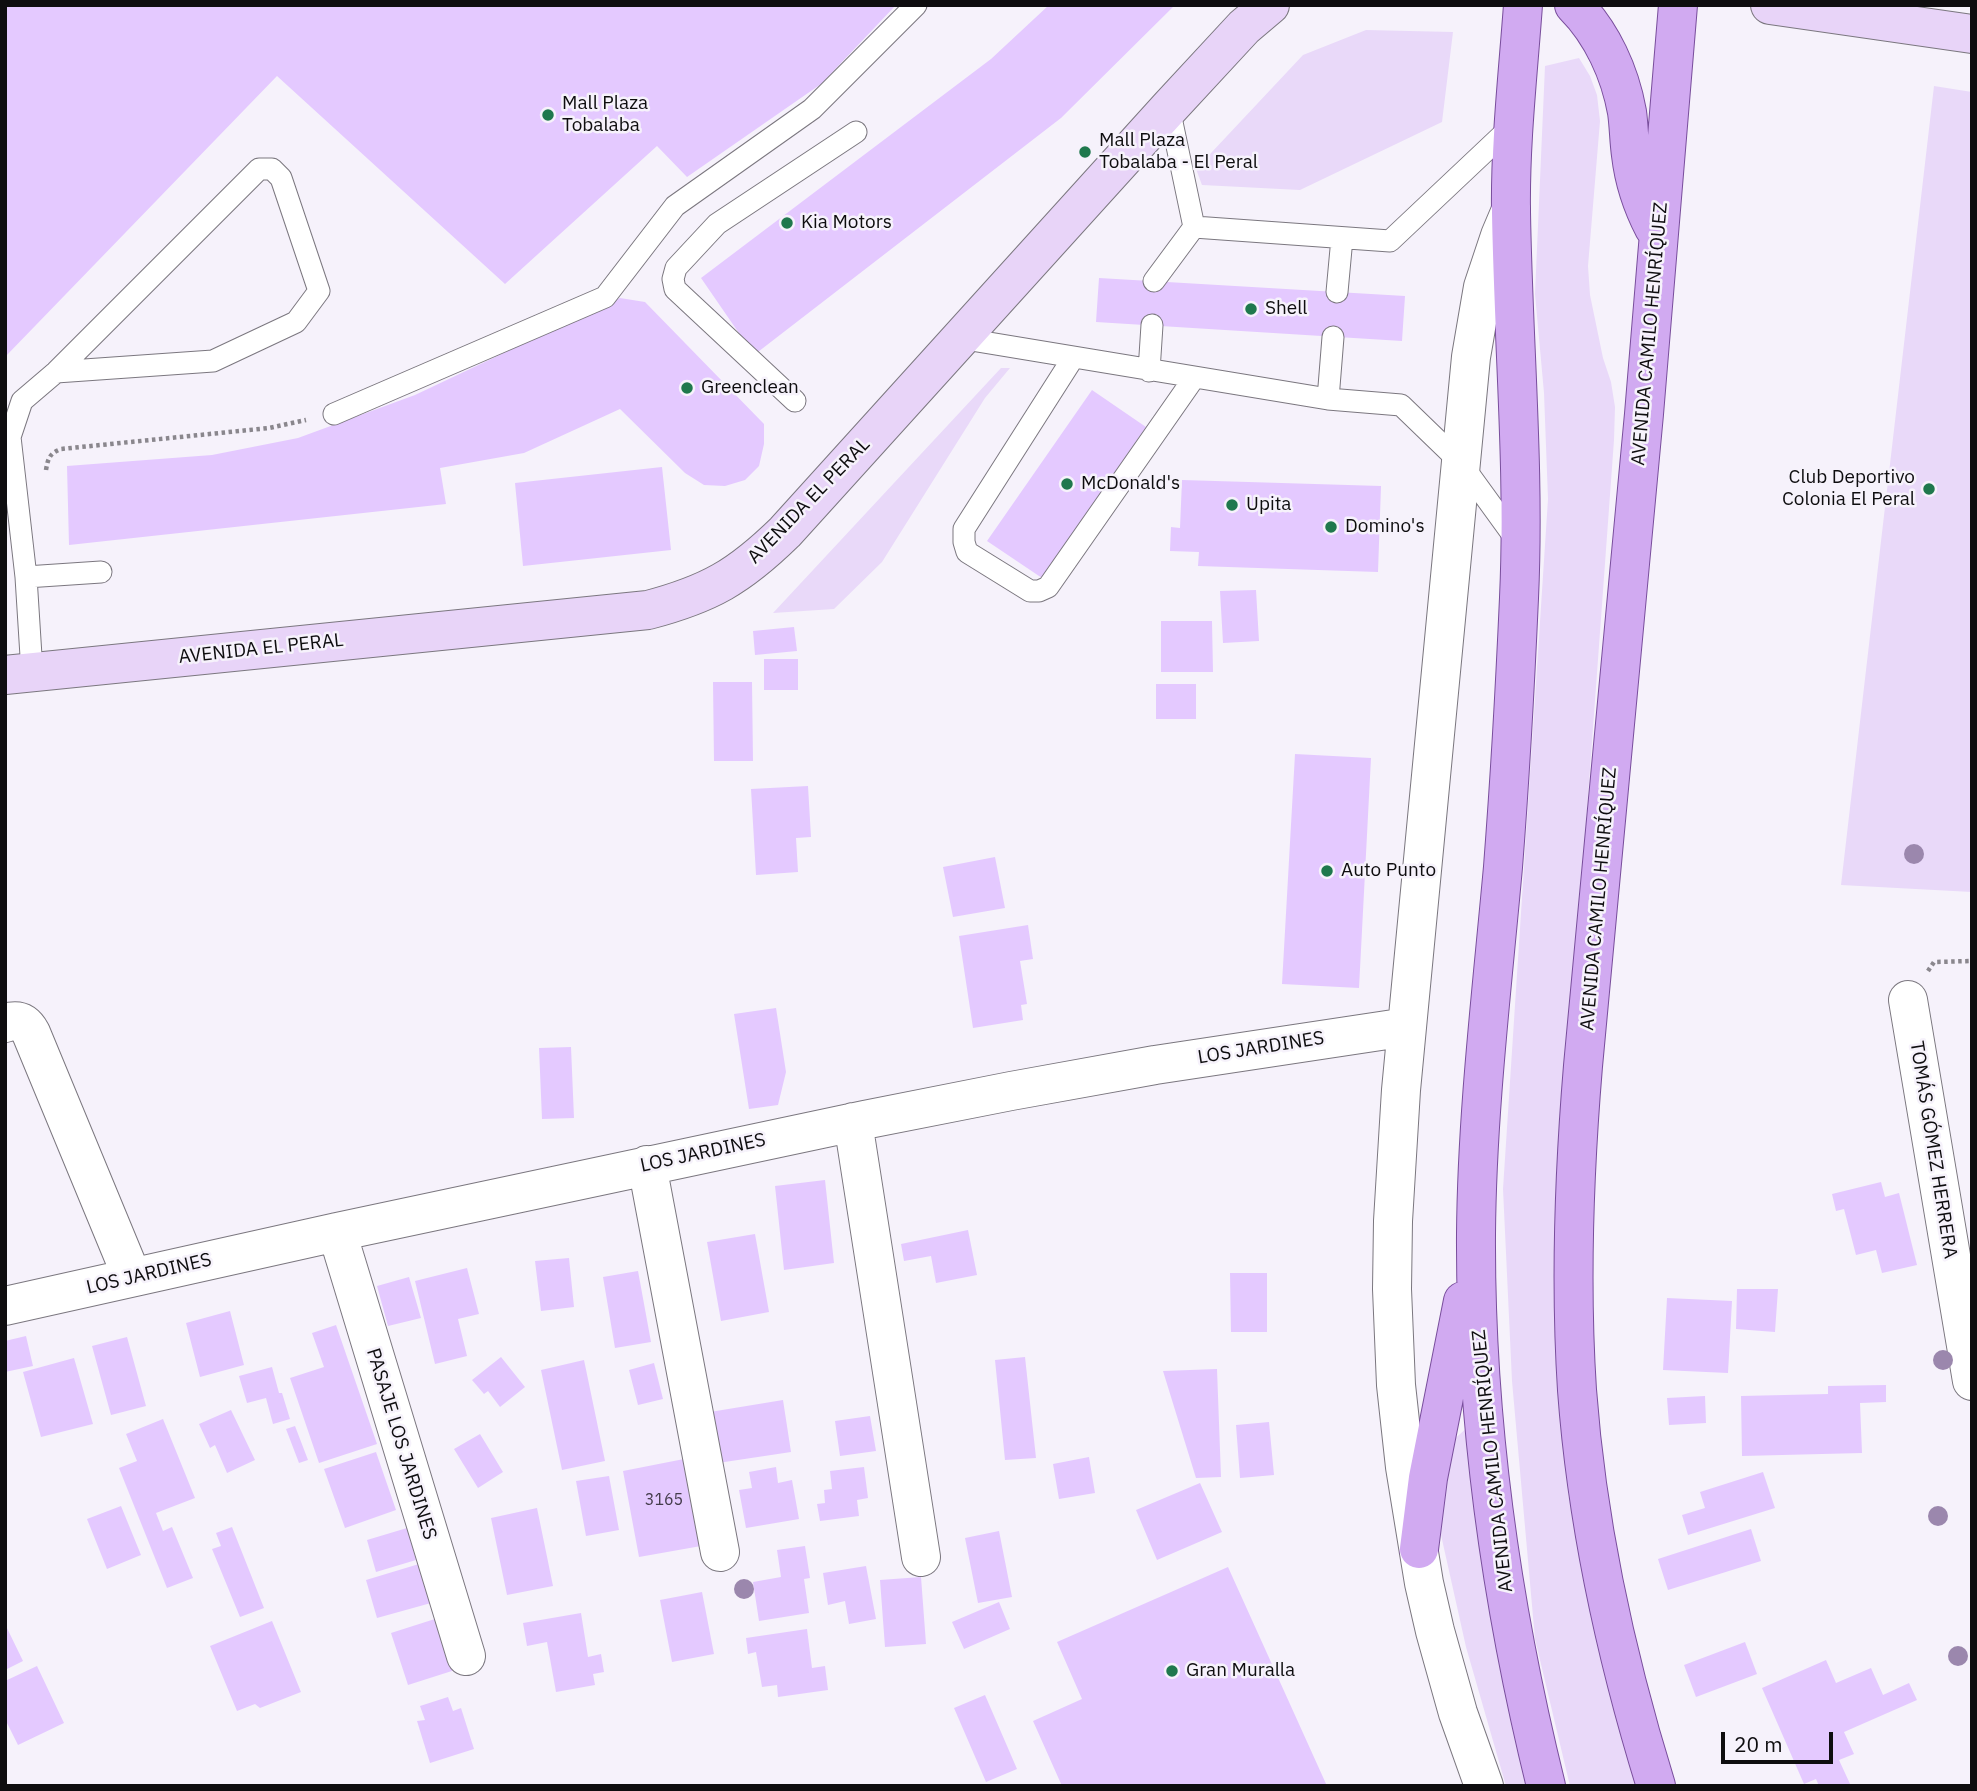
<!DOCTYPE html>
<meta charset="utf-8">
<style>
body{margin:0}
#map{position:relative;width:1977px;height:1791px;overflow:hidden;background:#f6f2fb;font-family:"IBM Plex Sans",sans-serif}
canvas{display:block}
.frame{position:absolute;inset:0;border:7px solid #0e0d0f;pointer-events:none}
.scale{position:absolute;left:1721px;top:1732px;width:112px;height:32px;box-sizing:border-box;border:4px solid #0e0d0f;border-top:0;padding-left:9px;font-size:21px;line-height:24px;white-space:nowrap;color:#0e0d0f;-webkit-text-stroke:5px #f6f2fb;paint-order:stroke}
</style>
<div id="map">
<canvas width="1977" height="1791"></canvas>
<div class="frame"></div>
<div class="scale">20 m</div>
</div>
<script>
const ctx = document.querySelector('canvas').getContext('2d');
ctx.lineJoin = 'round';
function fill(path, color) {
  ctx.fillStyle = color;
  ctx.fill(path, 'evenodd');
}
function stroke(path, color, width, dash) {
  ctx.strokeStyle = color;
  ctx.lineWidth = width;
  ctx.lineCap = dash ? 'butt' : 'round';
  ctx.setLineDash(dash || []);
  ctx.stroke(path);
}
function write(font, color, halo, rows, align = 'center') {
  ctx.font = font + ' "IBM Plex Sans",sans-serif';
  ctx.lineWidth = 5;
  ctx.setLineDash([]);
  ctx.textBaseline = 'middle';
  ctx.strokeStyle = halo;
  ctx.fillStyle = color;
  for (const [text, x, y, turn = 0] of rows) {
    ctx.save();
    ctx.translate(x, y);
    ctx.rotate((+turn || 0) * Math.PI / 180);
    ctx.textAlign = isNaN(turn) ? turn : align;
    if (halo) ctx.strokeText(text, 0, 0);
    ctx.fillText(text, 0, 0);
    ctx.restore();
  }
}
fill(new Path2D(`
 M1366,30L1453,32L1442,122L1300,190L1202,185L1196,169L1303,55Z
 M1579,58L1590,76L1597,95L1600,121L1588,266L1590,295L1603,358L1611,382L1615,407L1614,440L1567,1084L1558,1285L1568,1493L1613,1708L1640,1786H1570L1535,1639L1512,1381L1503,1189L1548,499L1544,393L1535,294L1545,66Z
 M1934,86L1972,92V892L1841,885Z
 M1001,368H1010L985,398L882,562L834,609L773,613Z
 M1470,1425L1531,1786H1506L1466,1647L1439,1526L1449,1444Z`), '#e9d9f9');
fill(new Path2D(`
 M5,5H896L821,84L687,177L657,146L505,284L277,76L5,357Z
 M1049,5H1175L1061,118L754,355L701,278L991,59Z
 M1099,278L1405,296L1402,341L1096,322Z
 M620,298L645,302L764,424V444L759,466L745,480L725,486L704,485L685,473L620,409L524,453L440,468L446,504L69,545L67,466L212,455L298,438L415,395Z
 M1092,390L1146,427L1042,578L987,541Z
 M662,467L671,550L523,566L515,483Z
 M1182,480L1381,486L1378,572L1198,566L1199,552L1170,551L1171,527L1180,528Z
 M1256,590L1259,641L1223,643L1220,591Z
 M1161,621H1212L1213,672H1161Z
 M794,627L797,651L755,655L753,631Z
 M764,659H798V690H764Z
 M713,682H752L753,761H714Z
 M1156,684H1196V719H1156Z
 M1295,754L1371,758L1359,988L1282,984Z
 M808,786L811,837L796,838L798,872L756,875L751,789Z
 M995,857L1005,908L953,917L943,867Z
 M1028,925L1033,959L1020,961L1027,1004L1021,1005L1023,1020L973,1028L959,936Z
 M776,1008L786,1072L778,1105L749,1109L734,1014Z
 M571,1047L574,1118L542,1119L539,1048Z
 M825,1180L834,1263L784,1270L775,1186Z
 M1881,1182L1885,1197L1899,1193L1917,1265L1882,1273L1876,1250L1856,1255L1844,1209L1836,1211L1832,1194Z
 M968,1230L977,1275L936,1283L931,1256L904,1261L901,1244Z
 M755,1234L769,1312L721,1321L707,1242Z
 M569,1258L574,1307L541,1311L535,1261Z
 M467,1268L479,1314L458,1319L467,1356L435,1364L415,1281Z
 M638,1271L651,1342L615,1348L603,1277Z
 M1230,1273H1267V1332H1231Z
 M409,1277L421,1318L388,1326L377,1286Z
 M1737,1289H1778L1775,1332L1736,1329Z
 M1667,1298L1732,1301L1728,1373L1663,1370Z
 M230,1311L244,1365L200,1377L186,1323Z
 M336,1325L377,1444L319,1463L290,1378L324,1367L312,1333Z
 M26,1336L33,1366L5,1372V1341Z
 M127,1337L146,1406L111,1415L92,1346Z
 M501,1357L525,1387L500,1407L488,1391L484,1394L472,1380Z
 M1025,1357L1036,1458L1005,1460L995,1360Z
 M74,1358L93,1424L41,1437L23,1372Z
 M584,1360L605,1461L562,1470L541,1370Z
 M654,1363L663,1399L638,1405L629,1370Z
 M272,1367L279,1393H282L290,1419L273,1424L266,1398L247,1403L239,1376Z
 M1217,1369L1221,1477L1196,1478L1163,1371Z
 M1886,1385V1402L1860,1403L1862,1453L1742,1456L1741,1396L1828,1394V1386Z
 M1705,1396L1706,1423L1669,1425L1667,1398Z
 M783,1400L791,1452L718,1463L710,1412Z
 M231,1410L255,1460L227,1473L215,1445L210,1448L199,1424Z
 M870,1416L876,1451L840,1456L835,1421Z
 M163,1419L195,1498L156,1513L163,1531L172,1527L193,1578L167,1588L119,1468L137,1461L126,1434Z
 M1269,1422L1274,1475L1240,1478L1236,1425Z
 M295,1426L308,1460L299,1463L286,1429Z
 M480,1434L503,1472L478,1488L454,1449Z
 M376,1452L396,1510L345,1528L324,1469Z
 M1089,1457L1095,1493L1059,1499L1053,1464Z
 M684,1459L701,1546L639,1557L623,1471Z
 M776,1467L778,1483L792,1480L799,1519L746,1528L739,1490L752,1488L749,1472Z
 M864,1467L868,1498L857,1500L859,1516L820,1521L817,1504L825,1503L824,1490L832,1489L830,1471Z
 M1763,1472L1775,1508L1688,1535L1682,1515L1705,1508L1700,1492Z
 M609,1476L619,1530L586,1536L576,1481Z
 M1200,1483L1222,1532L1157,1560L1136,1510Z
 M121,1506L141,1555L107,1569L87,1519Z
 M537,1508L553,1586L507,1595L491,1518Z
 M232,1527L264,1608L240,1617L212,1549L221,1546L216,1533Z
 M407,1528L416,1560L376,1572L367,1540Z
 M1751,1529L1761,1561L1668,1590L1658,1559Z
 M999,1531L1012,1597L978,1603L965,1538Z
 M805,1546L810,1578L804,1579L809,1613L759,1621L753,1582L781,1577L777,1550Z
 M419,1564L431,1603L377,1618L366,1580Z
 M866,1566L876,1619L849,1624L845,1601L828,1605L823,1573Z
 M1228,1567L1327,1786H1062L1033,1721L1082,1699L1057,1642Z
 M921,1577L926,1644L885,1647L880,1580Z
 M702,1592L714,1654L672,1662L660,1600Z
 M999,1602L1010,1629L964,1649L952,1622Z
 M581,1613L588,1657L601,1654L604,1672L593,1674L595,1685L556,1692L547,1642L527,1646L523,1623Z
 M438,1618L455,1670L408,1685L391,1633Z
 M272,1621L301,1692L260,1708L255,1704L237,1711L210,1646Z
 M5,1624L23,1661L5,1670Z
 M807,1629L812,1668L825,1666L828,1690L778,1697L777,1685L762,1687L756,1652L748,1654L746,1638Z
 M1745,1642L1757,1674L1696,1697L1684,1665Z
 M1826,1660L1836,1683L1871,1668L1883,1695L1909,1683L1917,1700L1844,1732L1854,1754L1839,1760L1851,1786H1819L1816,1779L1804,1784L1762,1688Z
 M37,1666L64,1723L18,1745L5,1719V1681Z
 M985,1695L1017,1769L986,1782L954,1708Z
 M448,1697L453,1711L461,1708L474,1749L430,1763L417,1721L425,1720L420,1706Z`), '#e4c9ff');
const lane = new Path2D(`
 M1194,227L1390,241L1513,125
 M1154,281L1194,227L1169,108
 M1337,292L1342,238
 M959,338L1328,399L1401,405L1460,462L1518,542
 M1073,358L964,529V542L967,552L1030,591H1039L1048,587L1194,378
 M1149,371L1152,325
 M1328,399L1333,337
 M795,401L675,289L673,279L676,268L717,224L856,132
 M334,414L605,297L675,206L812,109L916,5
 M26,577L101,572
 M32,672L26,577L10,437L22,401L56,372L259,169H272L281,178L319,291L296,322L213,361L56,372`);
const street = new Path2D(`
 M1908,1000L1972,1381
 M5,1023C18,1019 25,1022 31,1033L132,1277
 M853,1122L921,1557
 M647,1165L720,1552
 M337,1232L466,1656
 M5,1306L337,1232L864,1120L1011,1091L1155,1065L1407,1027
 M1484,1786L1458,1713L1435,1631L1424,1583L1405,1467L1396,1385L1392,1289L1393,1221L1401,1090L1471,357L1483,287L1500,236L1511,210`);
const secondary = new Path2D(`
 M1770,5L1972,34
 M5,675L648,610C709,594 739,577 785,532L1169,108L1244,27L1270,5`);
const primary = new Path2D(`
 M1523,5C1518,74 1510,143 1511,212C1513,340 1525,469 1519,598C1515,688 1510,777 1503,867C1492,989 1477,1112 1476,1234C1475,1418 1502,1608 1546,1786
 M1574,5C1602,33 1620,73 1627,112C1629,126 1629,141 1631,155C1634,181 1642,205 1654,228
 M1419,1549L1428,1478L1463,1301
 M1656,1786C1616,1657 1587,1525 1577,1390C1570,1282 1574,1174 1583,1066L1644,414L1678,5`);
stroke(lane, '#7b777f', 23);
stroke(street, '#7b777f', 40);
stroke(secondary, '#7b777f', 40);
stroke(primary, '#794e9c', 40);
stroke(new Path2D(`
 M46,470C48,458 50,453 61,449L269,428L306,420
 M1928,971L1934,962L1972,961`), '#8a878d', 4.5, [3.5, 3.5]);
stroke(lane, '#fff', 21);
stroke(street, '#fff', 38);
stroke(secondary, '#e8d4f8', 38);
stroke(primary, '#d1aaf1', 38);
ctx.fillStyle = '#9b87ad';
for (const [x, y] of [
 [1914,854],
 [1943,1360],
 [1938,1516],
 [744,1589],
 [1958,1656]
]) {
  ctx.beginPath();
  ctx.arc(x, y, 10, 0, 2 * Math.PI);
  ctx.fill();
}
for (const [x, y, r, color] of [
 [548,115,7,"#1f784d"],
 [1085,152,7,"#1f784d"],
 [787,223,7,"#1f784d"],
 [1251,309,7,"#1f784d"],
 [687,388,7,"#1f784d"],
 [1067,484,7,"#1f784d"],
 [1929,489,7,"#1f784d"],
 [1232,505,7,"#1f784d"],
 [1331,527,7,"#1f784d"],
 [1327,871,7,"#1f784d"],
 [1172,1671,7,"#1f784d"]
]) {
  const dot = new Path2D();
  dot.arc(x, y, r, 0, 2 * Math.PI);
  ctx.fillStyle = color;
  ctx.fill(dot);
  stroke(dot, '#f6f2fb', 2.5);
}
write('16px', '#443c4b', null, [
 ["3165",664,1500]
]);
write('19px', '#0e0d0f', '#f6f2fb', [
 ["Mall Plaza",562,104],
 ["Tobalaba",562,126],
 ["Mall Plaza",1099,141],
 ["Tobalaba - El Peral",1099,163],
 ["Kia Motors",801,223],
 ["Shell",1265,309],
 ["Greenclean",701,388],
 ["Club Deportivo",1915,478,"right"],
 ["Colonia El Peral",1915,500,"right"],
 ["McDonald's",1081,484],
 ["Upita",1246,505],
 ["Domino's",1345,527],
 ["Auto Punto",1341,871],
 ["Gran Muralla",1186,1671]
], 'left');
write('19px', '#0e0d0f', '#f6f2fb', [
 ["AVENIDA CAMILO HENRÍQUEZ",1650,334,-85],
 ["AVENIDA EL PERAL",809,501,-46],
 ["AVENIDA EL PERAL",261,649,-6],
 ["AVENIDA CAMILO HENRÍQUEZ",1599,899,-85],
 ["LOS JARDINES",1261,1048,-9],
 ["TOMÁS GÓMEZ HERRERA",1933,1150,81],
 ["LOS JARDINES",703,1153,-12],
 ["LOS JARDINES",149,1274,-13],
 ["PASAJE LOS JARDINES",401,1444,73],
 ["AVENIDA CAMILO HENRÍQUEZ",1493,1461,-96]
]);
</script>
